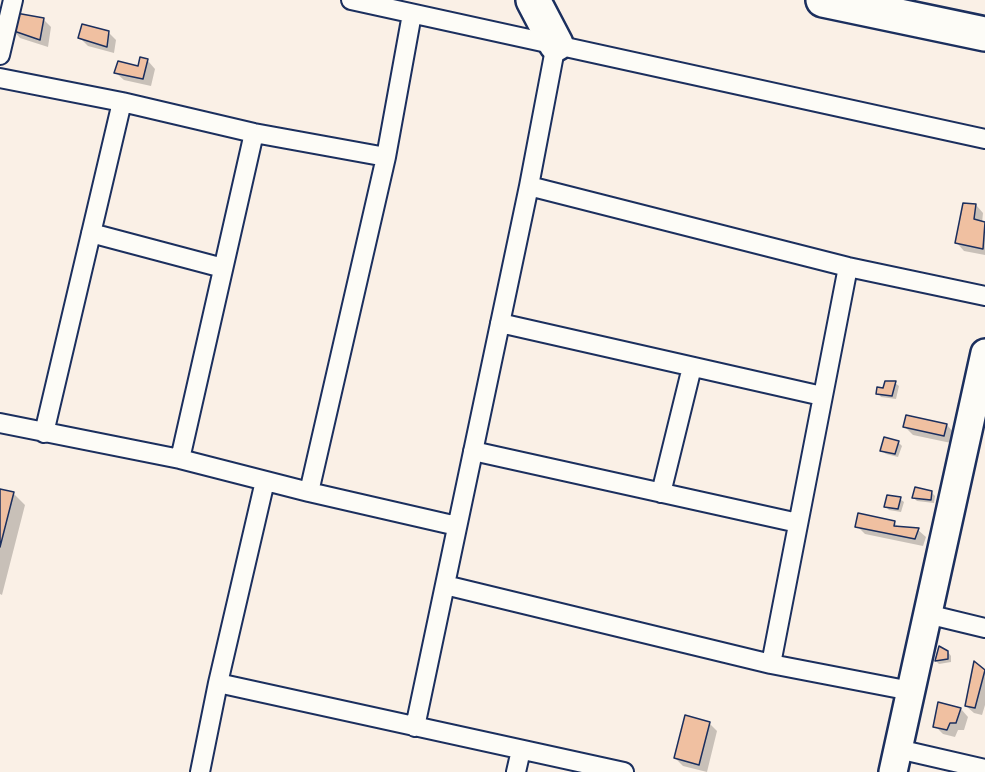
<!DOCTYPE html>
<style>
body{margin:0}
canvas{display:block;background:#faf0e6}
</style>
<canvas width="985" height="772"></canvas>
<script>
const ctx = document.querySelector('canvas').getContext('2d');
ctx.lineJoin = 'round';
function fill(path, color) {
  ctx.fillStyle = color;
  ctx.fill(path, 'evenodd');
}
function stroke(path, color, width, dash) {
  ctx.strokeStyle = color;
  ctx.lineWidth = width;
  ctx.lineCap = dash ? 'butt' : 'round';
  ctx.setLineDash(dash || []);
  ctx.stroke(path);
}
fill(new Path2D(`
 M43,19L51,27L48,47L20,38L13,30Z
 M108,32L116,40L114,53L88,46L80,38Z
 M141,59L148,61L155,69L151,86L124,80L116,73L139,68Z
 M976,205L983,213L982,223L985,224V255L964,251L957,243Z
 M895,383L899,386L896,399L881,397L878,393Z
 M947,425L954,433L951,443L913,435L905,427Z
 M898,442L902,446L898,457L886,454L882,451Z
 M0,490L13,493L25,505L2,595L0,594Z
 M931,492L935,496L934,503L917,501L914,498Z
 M900,499L904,502L901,512L889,510L886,507Z
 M894,523L900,528L918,530L926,537L923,546L865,534L857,526Z
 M948,652L951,656V662L939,664L936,661Z
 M975,664L985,672V705L982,715L974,713L966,706Z
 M961,709L968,717L964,730H958L955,737L943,734L935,726Z
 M709,723L717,731L707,772L683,766L675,758Z`), '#0003');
const building = new Path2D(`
 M16,13L44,18L40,40L11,30Z
 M82,24L109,31L107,47L78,38Z
 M140,57L148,59L143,79L114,73L118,61L138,66Z
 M963,203L976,204L974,219L985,222L983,249L955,243Z
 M885,381H896L892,396L876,394L877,387L883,388Z
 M906,415L947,424L944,436L903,427Z
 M884,437L899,441L895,454L880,451Z
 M915,487L932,491L931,500L912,498Z
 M0,489L14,492L0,547Z
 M887,495L901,497L898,509L884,507Z
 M858,513L895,521L894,526L919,528L915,539L855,527Z
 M939,646L948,651V659L935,661Z
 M974,661L985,670L975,708L965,706Z
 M938,702L961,708L956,723H950L947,730L933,727Z
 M685,715L710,722L699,765L674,758Z`);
fill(building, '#f0c0a1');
stroke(building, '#1b2f5e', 1.5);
const street = new Path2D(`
 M351,0L985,139
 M0,55L13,0
 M0,78L122,102L254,133L386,157
 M529,186L848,267L985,296
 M91,233L223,268
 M500,323L822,396
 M0,423L180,459L309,492L457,526
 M44,433L122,102
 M473,451L798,523
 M180,459L254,133
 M309,492L386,157L412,14
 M661,493L692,367
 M445,585L771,664L911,691
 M927,614L985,628
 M771,664L848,267
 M218,683L624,772
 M415,727L529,186L556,44
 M898,749L985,769
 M200,772L218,683L265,481
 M516,772L521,750`);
const secondary = new Path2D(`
 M893,772L985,353`);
const highway = new Path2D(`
 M533,0L556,44
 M823,0L985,34`);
stroke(street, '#1b2f5e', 22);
stroke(secondary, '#1b2f5e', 32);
stroke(highway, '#1b2f5e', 38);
stroke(street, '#fdfcf7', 18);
stroke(secondary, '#fdfcf7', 27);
stroke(highway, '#fdfcf7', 33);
</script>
